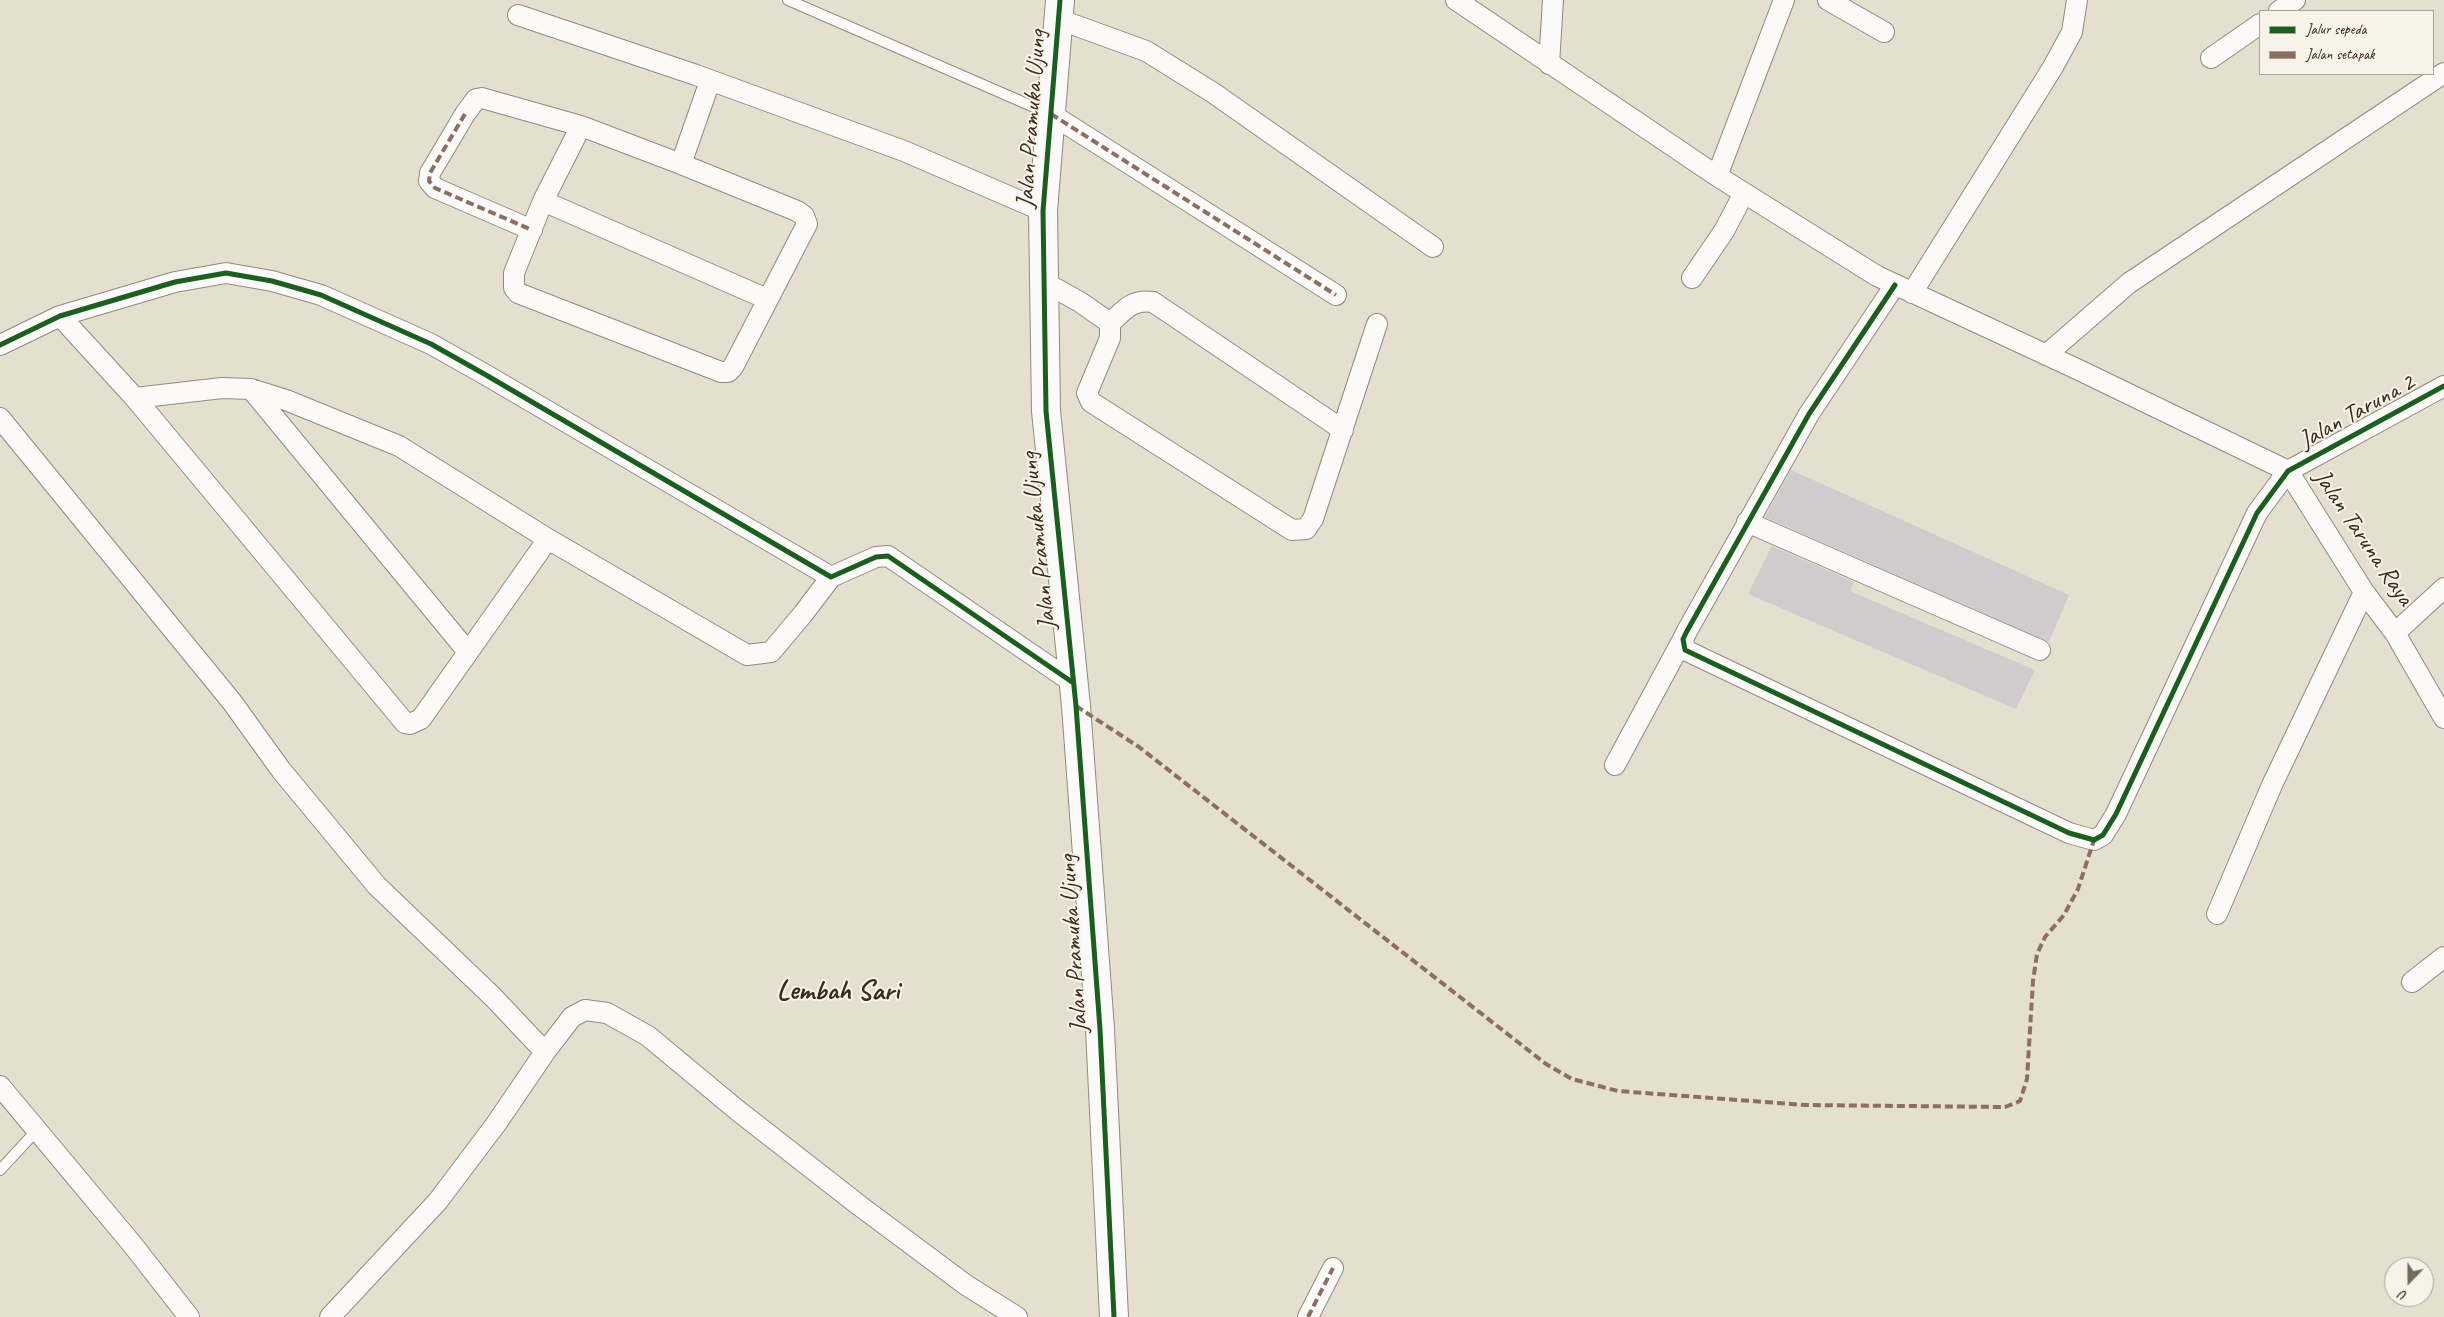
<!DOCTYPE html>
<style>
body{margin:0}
#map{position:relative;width:2444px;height:1317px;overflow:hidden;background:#e4dfce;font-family:Caveat,sans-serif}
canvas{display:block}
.legend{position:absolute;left:2259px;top:10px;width:175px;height:65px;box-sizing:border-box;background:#f7f3e8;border:1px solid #aca397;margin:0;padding:6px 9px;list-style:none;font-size:15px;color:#3b2a1e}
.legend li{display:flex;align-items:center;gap:10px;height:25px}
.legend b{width:25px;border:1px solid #aca397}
.north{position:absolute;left:2384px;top:1257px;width:50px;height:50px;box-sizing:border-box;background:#f7f3e8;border:1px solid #aca397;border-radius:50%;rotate:202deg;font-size:14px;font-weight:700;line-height:20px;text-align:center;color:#3b2a1e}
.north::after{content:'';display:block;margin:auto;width:18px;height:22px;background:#76695c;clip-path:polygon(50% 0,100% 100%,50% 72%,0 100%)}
</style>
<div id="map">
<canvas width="2444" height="1317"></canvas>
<ul class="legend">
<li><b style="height:6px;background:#1b5e20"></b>Jalur sepeda</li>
<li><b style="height:6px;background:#8d6e63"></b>Jalan setapak</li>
</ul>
<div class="north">U</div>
</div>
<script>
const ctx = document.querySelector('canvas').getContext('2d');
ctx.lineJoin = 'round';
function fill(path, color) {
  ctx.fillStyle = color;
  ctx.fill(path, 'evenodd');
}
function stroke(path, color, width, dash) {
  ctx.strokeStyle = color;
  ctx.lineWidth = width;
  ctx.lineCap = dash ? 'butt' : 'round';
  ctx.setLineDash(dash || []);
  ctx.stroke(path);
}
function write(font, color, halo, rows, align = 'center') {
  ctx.font = font + ' Caveat,sans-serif';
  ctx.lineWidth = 4;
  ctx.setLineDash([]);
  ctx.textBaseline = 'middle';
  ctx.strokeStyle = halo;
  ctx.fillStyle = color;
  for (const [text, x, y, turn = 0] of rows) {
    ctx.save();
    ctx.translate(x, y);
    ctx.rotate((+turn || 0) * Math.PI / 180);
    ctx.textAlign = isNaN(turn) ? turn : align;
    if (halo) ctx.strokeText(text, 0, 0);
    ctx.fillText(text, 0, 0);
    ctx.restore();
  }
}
fill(new Path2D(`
 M1791,470L2069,595L2049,642L1765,517Z
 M1772,546L1854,582L1850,591L2035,670L2016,709L1748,594Z`), '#d0ccce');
const lane = new Path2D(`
 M788,0L1050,114
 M0,1170L37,1130`);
const street = new Path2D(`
 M1456,0L1717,176L1877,276L2079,370L2288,471
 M1828,0L1884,32
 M2279,11L2295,0
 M518,15L696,75L904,151L1043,211
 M1058,19L1146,51L1212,92L1433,247
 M2211,58L2260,24
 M1549,64L1553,0
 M1051,114L1336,295
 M581,126L543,201L514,273V288L518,293L721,372H728L733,367L807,224L804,216L797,211L681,164
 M1717,176L1784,0
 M543,201L767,299
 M532,230L435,188L429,181L430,173L465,114L476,99L482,98L581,126L681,164L710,81
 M1692,278L1724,231L1744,193
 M1044,282L1080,302L1110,323V338L1087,393L1091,402L1292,530L1306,529L1313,519L1377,324
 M1895,285L1809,414L1687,631L1683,639L1685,650L2069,833L2094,840L2103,835L2116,814L2257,513L2288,471L2444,386
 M1912,293L2053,67L2072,32L2077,0
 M60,316L135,398L405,723L410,724L421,719L548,539
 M1110,323C1125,310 1131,299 1153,302L1343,430
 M0,345L60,316L175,282L226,273L272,281L321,295L431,344L486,375L831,577L876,557L888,556L1072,682
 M2046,355L2129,283L2444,73
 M251,389L468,652
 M135,398L222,388L251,389L286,400L399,446L548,539L747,655L771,652L803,614L831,577
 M0,418L232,702L281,770L377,886L493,997L545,1052
 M2288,471L2364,592L2395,633L2444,718
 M1747,522L2040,650
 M2395,633L2444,588
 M1615,765L1683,639
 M2217,914L2272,785L2364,592
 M2412,982L2444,957
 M0,1086L132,1244L189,1317
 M330,1317L438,1201L496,1124L545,1052L572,1017L585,1010L607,1013L648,1036L737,1110L860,1206L966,1285L1017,1317
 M1308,1317L1333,1268`);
const secondary = new Path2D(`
 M1060,0L1043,211L1046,411L1076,706L1100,1029L1114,1317`);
stroke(lane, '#908b80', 12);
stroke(street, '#908b80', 22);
stroke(secondary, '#908b80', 30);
stroke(lane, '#fbfaf8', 10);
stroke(street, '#fbfaf8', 20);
stroke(secondary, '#fbfaf8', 28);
stroke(new Path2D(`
 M465,114L430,173L429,181L435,188L532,230
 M1051,114L1336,295
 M1076,706L1139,747L1546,1064L1572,1079L1618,1091L1805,1105L2005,1107L2020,1101L2027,1079L2033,981L2037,954L2045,937L2064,915L2078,889L2094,840
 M1308,1317L1333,1268`), '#8d6e63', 4, [8, 4]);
stroke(new Path2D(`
 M1060,0L1043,211L1046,411L1076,706L1100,1029L1114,1317
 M1895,285L1809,414L1687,631L1683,639L1685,650L2069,833L2094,840L2103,835L2116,814L2257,513L2288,471L2444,386
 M0,345L60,316L175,282L226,273L272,281L321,295L431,344L486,375L831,577L876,557L888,556L1072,682`), '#1b5e20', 5);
write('25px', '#3b2a1e', '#f7f3e8', [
 ["Jalan Pramuka Ujung",1032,119,-86],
 ["Jalan Taruna 2",2357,412,-29],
 ["Jalan Taruna Raya",2363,538,56],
 ["Jalan Pramuka Ujung",1039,541,-96],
 ["Jalan Pramuka Ujung",1074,944,-94]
]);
write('bold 28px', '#3b2a1e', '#f7f3e8', [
 ["Lembah Sari",838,992]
]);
</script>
